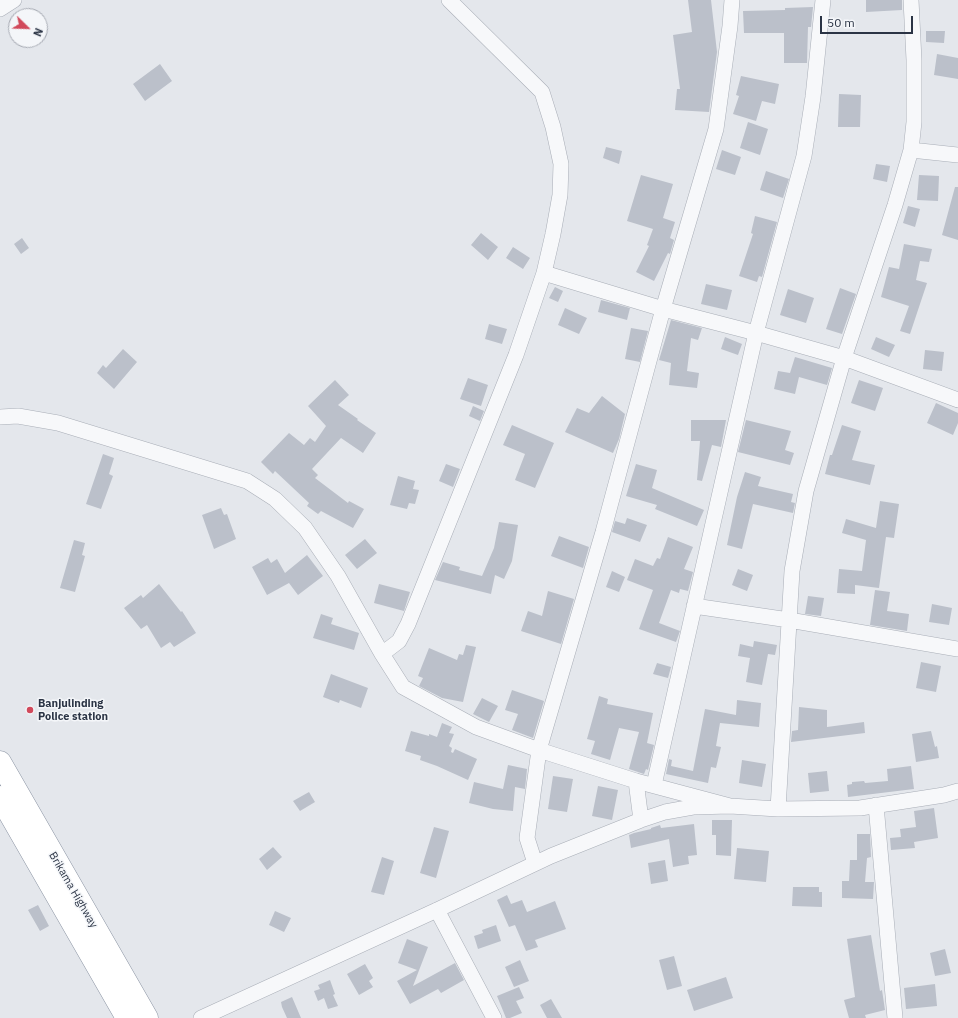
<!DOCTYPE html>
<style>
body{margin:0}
#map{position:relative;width:958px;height:1018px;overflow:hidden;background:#e4e7ec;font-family:"IBM Plex Sans",sans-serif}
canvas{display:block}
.north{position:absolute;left:8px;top:8px;width:40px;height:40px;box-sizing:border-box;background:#f4f6f9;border:1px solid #a4a8b1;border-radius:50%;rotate:113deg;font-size:11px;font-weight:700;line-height:16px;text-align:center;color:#2b3445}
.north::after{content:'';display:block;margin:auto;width:14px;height:18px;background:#d1495b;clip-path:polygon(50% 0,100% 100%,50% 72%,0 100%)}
.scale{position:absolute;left:820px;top:16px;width:93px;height:18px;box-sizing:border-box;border:2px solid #2b3445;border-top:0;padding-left:5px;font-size:12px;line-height:14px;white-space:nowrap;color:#2b3445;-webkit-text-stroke:3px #f4f6f9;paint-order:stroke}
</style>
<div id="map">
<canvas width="958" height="1018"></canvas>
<div class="north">N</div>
<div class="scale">50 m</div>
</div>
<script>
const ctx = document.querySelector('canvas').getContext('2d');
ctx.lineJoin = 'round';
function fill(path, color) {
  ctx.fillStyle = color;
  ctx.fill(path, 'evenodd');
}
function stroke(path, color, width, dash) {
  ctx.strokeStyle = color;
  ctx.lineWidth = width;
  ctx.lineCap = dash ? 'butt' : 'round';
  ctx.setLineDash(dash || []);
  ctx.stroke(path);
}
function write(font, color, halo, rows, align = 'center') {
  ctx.font = font + ' "IBM Plex Sans",sans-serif';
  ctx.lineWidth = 3;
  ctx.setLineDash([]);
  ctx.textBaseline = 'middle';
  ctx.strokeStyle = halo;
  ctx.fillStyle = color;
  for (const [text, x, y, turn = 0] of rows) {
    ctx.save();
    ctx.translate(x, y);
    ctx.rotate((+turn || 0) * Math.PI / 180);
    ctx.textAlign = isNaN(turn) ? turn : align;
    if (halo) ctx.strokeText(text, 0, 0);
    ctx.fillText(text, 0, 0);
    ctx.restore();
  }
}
fill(new Path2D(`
 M688,0H711L717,52L709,112L675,110L677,89H680L673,35L692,32Z
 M866,0H902V10L866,12Z
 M813,7L811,27H808L807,63H784V33H744L743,11L785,10V8Z
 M926,31H945L944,43L926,42Z
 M937,54L958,58V79L934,75Z
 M160,64L172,81L145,101L133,84Z
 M741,76L779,84L775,104L762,101L756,121L733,114L739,96L736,95Z
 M839,94L861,95L860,127H838Z
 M748,122L768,129L760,155L740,148Z
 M606,147L622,151L619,164L603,158Z
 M722,150L741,157L735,175L716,169Z
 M876,164L890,166L887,182L873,179Z
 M766,171L789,179L783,198L760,190Z
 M641,175L673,184L663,218L675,222L670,238L674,240L670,254L668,253L654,281L636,272L649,246L647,245L653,229L627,221Z
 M919,175L939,176L938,201L917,200Z
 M955,187H958V240L942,235Z
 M908,206L920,209L915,227L903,223Z
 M755,216L777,222L762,277L759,276L757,282L739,276L753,234L751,233Z
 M481,233L498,247L488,260L471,245Z
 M22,238L29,248L21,254L14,244Z
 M904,244L932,249L929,262L920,261L916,280L927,283L910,334L900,331L909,306L881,297L889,267L899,269Z
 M513,247L530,258L523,269L506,258Z
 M706,284L732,290L727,310L701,304Z
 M555,287L563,291L558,302L549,298Z
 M840,288L856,294L842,334L826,329Z
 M788,289L814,298L806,323L780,315Z
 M601,300L630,308L627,320L598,312Z
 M565,308L587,318L579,334L558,325Z
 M671,320L702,328L698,340L691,338L687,371L699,373L697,388L669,385L671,363L659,360Z
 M489,324L507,329L502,344L485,339Z
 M631,328L648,331L640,362L625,359Z
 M725,337L742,344L738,355L721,349Z
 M876,337L895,345L889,357L871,349Z
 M123,349L137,362L114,389L97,373L103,365L106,368Z
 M925,350L944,352L942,371L923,369Z
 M795,357L832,368L827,385L799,377L795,394L774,389L778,371L790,373Z
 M468,378L488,385L481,406L460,399Z
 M335,380L349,395L338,405L358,419L357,420L376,433L363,453L341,438L312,469L318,475L315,478L348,503L349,501L364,509L353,528L321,511L318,514L307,506L309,503L275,471L273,474L261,462L289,433L304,445L310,438L315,442L326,426L308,406Z
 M859,380L883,388L875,411L851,403Z
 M602,396L625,414L619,439L613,453L565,432L577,408L589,413Z
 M936,403L958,413V423L953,435L927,423Z
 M473,406L484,411L480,421L469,416Z
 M691,420H726L721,447L712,445L702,481L697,480L700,441H691Z
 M746,420L791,431L785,450L794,453L790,465L738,452Z
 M512,425L554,443L535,488L515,480L525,454L503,445Z
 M842,425L861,431L852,460L875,465L870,485L825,474L830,455H832Z
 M103,454L114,458L109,474L113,476L101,509L86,504Z
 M446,464L460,469L453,487L439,481Z
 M636,464L657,470L652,488L704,510L697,526L655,509L657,505L626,496Z
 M745,472L761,477L758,486L793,494L791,502L795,503L793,513L753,504L742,549L727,545L737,497Z
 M398,476L415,481L413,489L419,490L415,504L409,503L407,509L390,505Z
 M880,501L899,504L894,538L886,537L879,588L855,585V594L837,593L839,569L862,571L866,540L842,533L846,519L876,528Z
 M221,508L224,515L227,514L236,539L214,549L202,515Z
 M627,518L647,525L640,542L612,532L615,521L625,524Z
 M499,522L518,525L512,561L504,579L495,575L491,594L435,580L443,562L460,567L459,570L482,576L494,548Z
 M559,536L589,547L583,568L551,556Z
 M668,537L693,547L684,569L693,572L688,591L680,589L679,593L671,590L659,623L680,631L676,642L639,629L653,590L627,580L635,559L653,566L657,558L660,559Z
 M365,539L377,553L357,569L345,555Z
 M74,540L85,543L82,555L85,556L75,592L60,588Z
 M307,555L323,576L298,595L289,583L267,595L252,567L268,558L271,563L277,559L285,573Z
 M738,569L753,575L747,591L732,585Z
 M612,571L625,577L619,592L606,587Z
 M159,584L181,612L182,611L196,633L174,647L170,642L161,648L147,625L141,629L124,608L141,595L143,598Z
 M379,584L410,592L404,611L374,603Z
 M875,590L890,592L887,611L909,614L907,631L870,625Z
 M548,591L574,599L561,644L521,631L528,611L542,616Z
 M808,596L824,598L821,616L805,614Z
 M932,604L952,608L949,625L929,622Z
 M321,614L333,618L331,624L359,633L354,650L313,638Z
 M754,641L777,645L775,655L768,654L762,685L746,682L750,658L738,656L740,644L753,647Z
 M466,645L476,647L463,702L442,698L419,686L423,678L418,676L429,648L457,660L459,654L463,655Z
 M921,662L941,666L936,692L916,688Z
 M657,663L671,667L668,678L653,674Z
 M331,674L368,688L361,708L340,700L339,703L323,697Z
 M512,690L544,701L533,738L512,730L518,714L505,710Z
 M599,696L608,699L607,704L653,713L647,743L654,745L648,770L646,769L644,774L629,769L639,732L619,728L610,760L591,754L595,741L587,739Z
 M482,698L498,706L489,722L473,714Z
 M737,700L761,703L759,727L720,723L716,746L721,747L716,768L711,767L708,783L666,774L669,759L672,760L671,766L693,771L705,709L736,715Z
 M799,707L827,710V727L864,722L865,733L791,742L792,731L798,730Z
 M442,723L452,727L449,733L454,734L449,746L452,748L451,752L453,753L455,749L477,759L468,780L437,766L420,760L421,756L405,751L411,731L429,736V734L437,737Z
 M931,731L935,747L937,746L939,758L916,762L912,734Z
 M742,760L766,764L762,787L739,783Z
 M508,765L527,769L525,789L515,787L513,811L493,809L469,803L474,782L503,789Z
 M911,766L914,789L848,797L847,785L852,784V782L864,781L865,783L888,781L887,769Z
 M827,771L829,791L810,793L808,773Z
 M553,776L573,779L567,812L548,809Z
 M598,786L618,790L612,820L592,816Z
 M309,792L315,802L300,811L293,801Z
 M934,808L938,838L914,842L915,848L891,850L890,838L901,837L900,829L916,827L914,811Z
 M712,820H732L731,856L716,855V835H712Z
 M694,824L697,855L688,856L689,864L673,867L669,839L631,848L629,835L634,833L651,829V828L660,825L661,828Z
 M434,827L449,831L436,878L420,873Z
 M857,834H870L871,857L867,858L865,882H874L873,899L842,898V881H849L850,860H857Z
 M273,847L282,857L267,870L259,859Z
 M737,848L769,851L766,882L734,879Z
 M382,857L394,861L384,895L371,892Z
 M665,860L668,881L651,884L648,863Z
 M793,887H819V892H822V907L792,906Z
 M507,895L511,904L522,900L527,912L555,901L566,929L535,940L538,947L526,951L515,925L509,927L497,900Z
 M38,905L49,926L40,931L28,910Z
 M275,911L291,918L284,932L269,925Z
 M496,925L501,941L478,949L474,936L483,933L482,930Z
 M871,935L880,991L882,990L885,1010L865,1015L866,1018H849L844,1000L855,997L847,939Z
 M407,939L428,947L413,986L455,963L464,980L441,993L438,989L410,1004L397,981L417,970L398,963Z
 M945,949L951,973L935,976L930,953Z
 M674,956L682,986L667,990L659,960Z
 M520,960L529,981L514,987L505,967Z
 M365,964L373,978L369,981L373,987L359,995L347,974Z
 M726,977L733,998L694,1011L687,990Z
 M330,980L335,994L333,995L338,1006L328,1009L324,998L318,1001L314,991L320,989L318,985Z
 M935,984L937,1006L906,1009L904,988Z
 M519,987L524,998L516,1001L522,1013L510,1018H506L497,996Z
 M292,997L301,1018H287L282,1007L281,1002Z
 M551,999L562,1018H547L540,1005Z`), '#bbc0ca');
const minor = new Path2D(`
 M0,9L14,0
 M911,150L958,155
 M544,273L663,309L756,333L844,358L958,400
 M0,417L18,416L58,423L247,481L275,499L305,528L338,576L382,654L403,687L476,727L539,750L636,781L730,806
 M694,606L789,620L958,649
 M382,654L399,641L408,624L516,355L544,273L553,234L560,195L561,164L553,127L542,92L449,0
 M636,781L641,820
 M654,785L756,333L804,156L813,97L823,0
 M876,805L895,1018
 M778,809L792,571L806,491L844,358L895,205L911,150L914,122V60L911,0
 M535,863L527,838L539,750L603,532L663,309L716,129L730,26L732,0
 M437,910L494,1018
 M201,1018L437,910L551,856L641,820L665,812L693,807L730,806L778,809L860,808L944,795L958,791`);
const trunk = new Path2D(`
 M0,762L147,1018
 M0,797L127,1018`);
stroke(minor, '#a9aeb7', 16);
stroke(trunk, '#8b94a3', 23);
stroke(minor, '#f7f8fa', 15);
stroke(trunk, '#fff', 22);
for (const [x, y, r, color] of [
 [30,710,4,"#d1495b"]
]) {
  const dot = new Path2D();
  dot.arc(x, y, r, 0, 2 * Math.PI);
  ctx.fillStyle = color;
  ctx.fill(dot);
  stroke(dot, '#f4f6f9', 1.5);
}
write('bold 11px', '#2b3445', '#f4f6f9', [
 ["Banjulinding",38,704],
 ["Police station",38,717]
], 'left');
write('11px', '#2b3445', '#f4f6f9', [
 ["Brikama Highway",73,890,60]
]);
</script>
